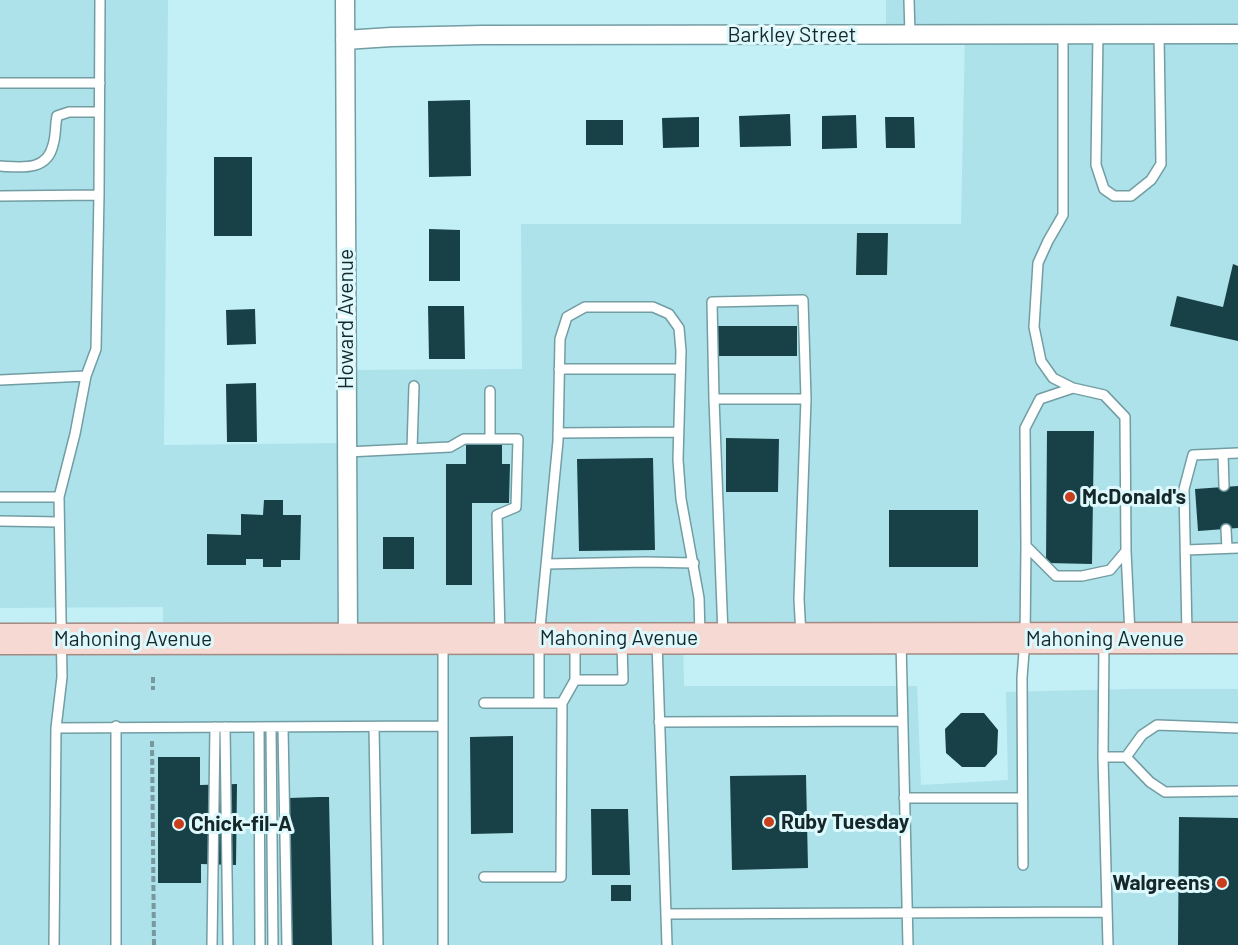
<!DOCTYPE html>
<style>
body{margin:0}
canvas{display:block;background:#c3eff6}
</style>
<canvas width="1238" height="945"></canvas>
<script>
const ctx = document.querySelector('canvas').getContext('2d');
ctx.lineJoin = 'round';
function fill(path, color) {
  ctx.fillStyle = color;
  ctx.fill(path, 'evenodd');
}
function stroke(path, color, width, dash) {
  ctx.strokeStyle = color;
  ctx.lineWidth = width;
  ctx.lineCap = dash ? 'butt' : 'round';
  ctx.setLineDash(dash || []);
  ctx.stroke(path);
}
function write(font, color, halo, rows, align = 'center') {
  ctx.font = font + ' Barlow,sans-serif';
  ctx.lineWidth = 6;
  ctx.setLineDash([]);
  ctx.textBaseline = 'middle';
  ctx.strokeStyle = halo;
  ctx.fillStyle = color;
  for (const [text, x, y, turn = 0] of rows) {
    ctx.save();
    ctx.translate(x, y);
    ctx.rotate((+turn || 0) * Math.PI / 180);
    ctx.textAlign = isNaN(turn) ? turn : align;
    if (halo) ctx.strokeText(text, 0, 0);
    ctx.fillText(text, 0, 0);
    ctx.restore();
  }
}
fill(new Path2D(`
 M0,0H168L164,445L347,443V370L522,369L521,224H961L965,35H886V0H1238V638H683L684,686H917L921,785L1008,780L1006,692L1130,689H1238V945H0V639L163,638V607L0,608Z`), '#ade2ea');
fill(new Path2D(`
 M470,100L471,176L429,177L428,101Z
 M790,114L791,146L740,147L739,116Z
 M856,115L857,148L822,149V116Z
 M699,117V147L663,148L662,118Z
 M885,117H914L915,148H886Z
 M586,120H623V145H586Z
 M214,157H252V236H214Z
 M429,229L460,230V281H429Z
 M857,233H888L887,275H856Z
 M1233,264L1238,266V341L1170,326L1177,296L1223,307Z
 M428,306H464L465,359H429Z
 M255,309L256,344L227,345L226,310Z
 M718,326H797V356H718Z
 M256,383L257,442H227L226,384Z
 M1047,431H1094L1092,564L1046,563Z
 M726,438L779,439L778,492H726Z
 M466,444H502V464H510L509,503H472V585H446V464H466Z
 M653,458L655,550L579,551L577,459Z
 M1238,486V528L1198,531L1195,489Z
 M264,500H283V515H301L300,560H281V567H263V559H246V565H207V534L241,535V514L263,515Z
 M889,510H978V567H889Z
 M383,537H414V569H383Z
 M961,713H984L998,730L997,754L985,767H962L946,753L945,729Z
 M513,736V833L471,834L470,737Z
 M158,757H200V785L237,784L236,865L201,864V883H158Z
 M806,775L808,868L732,870L730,776Z
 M319,797H329L332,945H292L289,798Z
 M591,809H628L630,875H592Z
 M1179,817L1238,818V945H1178Z
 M611,885H631V901H611Z`), '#174147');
const service = new Path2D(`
 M909,0L910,35
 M1063,34V215L1048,241L1038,263L1034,327L1041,361L1053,378L1073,388
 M1098,34L1096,165L1104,189L1114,196H1131L1151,180L1161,164L1159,34
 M0,83H100
 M0,166C20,167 47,172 53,145C56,136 55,126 57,116L69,112H99
 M99,195L100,0
 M0,196L99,195L96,349L86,376
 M559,369H680
 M0,380L86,376L75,434L59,497L62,677L56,728L443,726V644
 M490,391V439
 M714,399L712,302L803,300L806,399
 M558,433L678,432
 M412,449L414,386
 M347,452L450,447L464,439H518L516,507L497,515L500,635
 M1223,454L1224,486
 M0,497H59
 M0,521L59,522
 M1226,529L1227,548
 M1186,550L1238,548
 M1126,551L1110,570L1082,576H1056L1026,546L1025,428L1040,399L1073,388L1104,395L1125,417L1126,551L1130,635
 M546,564L646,562L694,563
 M1187,634L1184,489L1193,455L1238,453
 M723,635L714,399H806L799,599L801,636
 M901,641L908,945
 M657,642L667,945
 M1104,642L1103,757L1108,945
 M575,644V680L562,703H539V638L558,441L560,339L567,317L585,307H653L669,314L679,328L681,351L678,460L681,499L699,598L700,636
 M575,680H623L622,643
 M484,703H539
 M659,722L902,721
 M443,726V945
 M225,727L228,945
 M259,727L260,945
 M271,727L273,945
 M283,727L287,945
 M374,727L378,945
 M1103,757H1126L1142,735L1157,725L1238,728
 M1126,757L1150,782L1165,792L1238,791
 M904,798H1022
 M1023,865L1022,678L1025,639L1026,546
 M484,877H561L562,703
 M666,914L1107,912
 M54,945L56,728
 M116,945V726
 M212,945L215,727`);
const minor = new Path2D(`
 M345,0L348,639
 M345,40L391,37L482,35L1238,34`);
const primary = new Path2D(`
 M0,639L1238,638`);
stroke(service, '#729da3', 12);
stroke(minor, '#729da3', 21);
stroke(primary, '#a38a83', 33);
stroke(new Path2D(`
 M153,677V690
 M152,741L154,945`), '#77989d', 4, [6, 3]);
stroke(service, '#fff', 9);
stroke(minor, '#fff', 18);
stroke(primary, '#f6d9d2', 30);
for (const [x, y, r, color] of [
 [1070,497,6,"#c93f1c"],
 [769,822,6,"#c93f1c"],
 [179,824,6,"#c93f1c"],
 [1222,883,6,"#c93f1c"]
]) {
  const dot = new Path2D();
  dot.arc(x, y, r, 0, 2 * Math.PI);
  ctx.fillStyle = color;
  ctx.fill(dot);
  stroke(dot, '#def9fd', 2);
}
write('21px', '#152729', '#def9fd', [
 ["Barkley Street",792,35],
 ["Howard Avenue",346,319,-90],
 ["Mahoning Avenue",619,638],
 ["Mahoning Avenue",133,639],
 ["Mahoning Avenue",1105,639]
]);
write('bold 21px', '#152729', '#def9fd', [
 ["McDonald's",1082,497],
 ["Ruby Tuesday",781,822],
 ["Chick-fil-A",191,824],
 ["Walgreens",1210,883,"right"]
], 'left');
</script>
